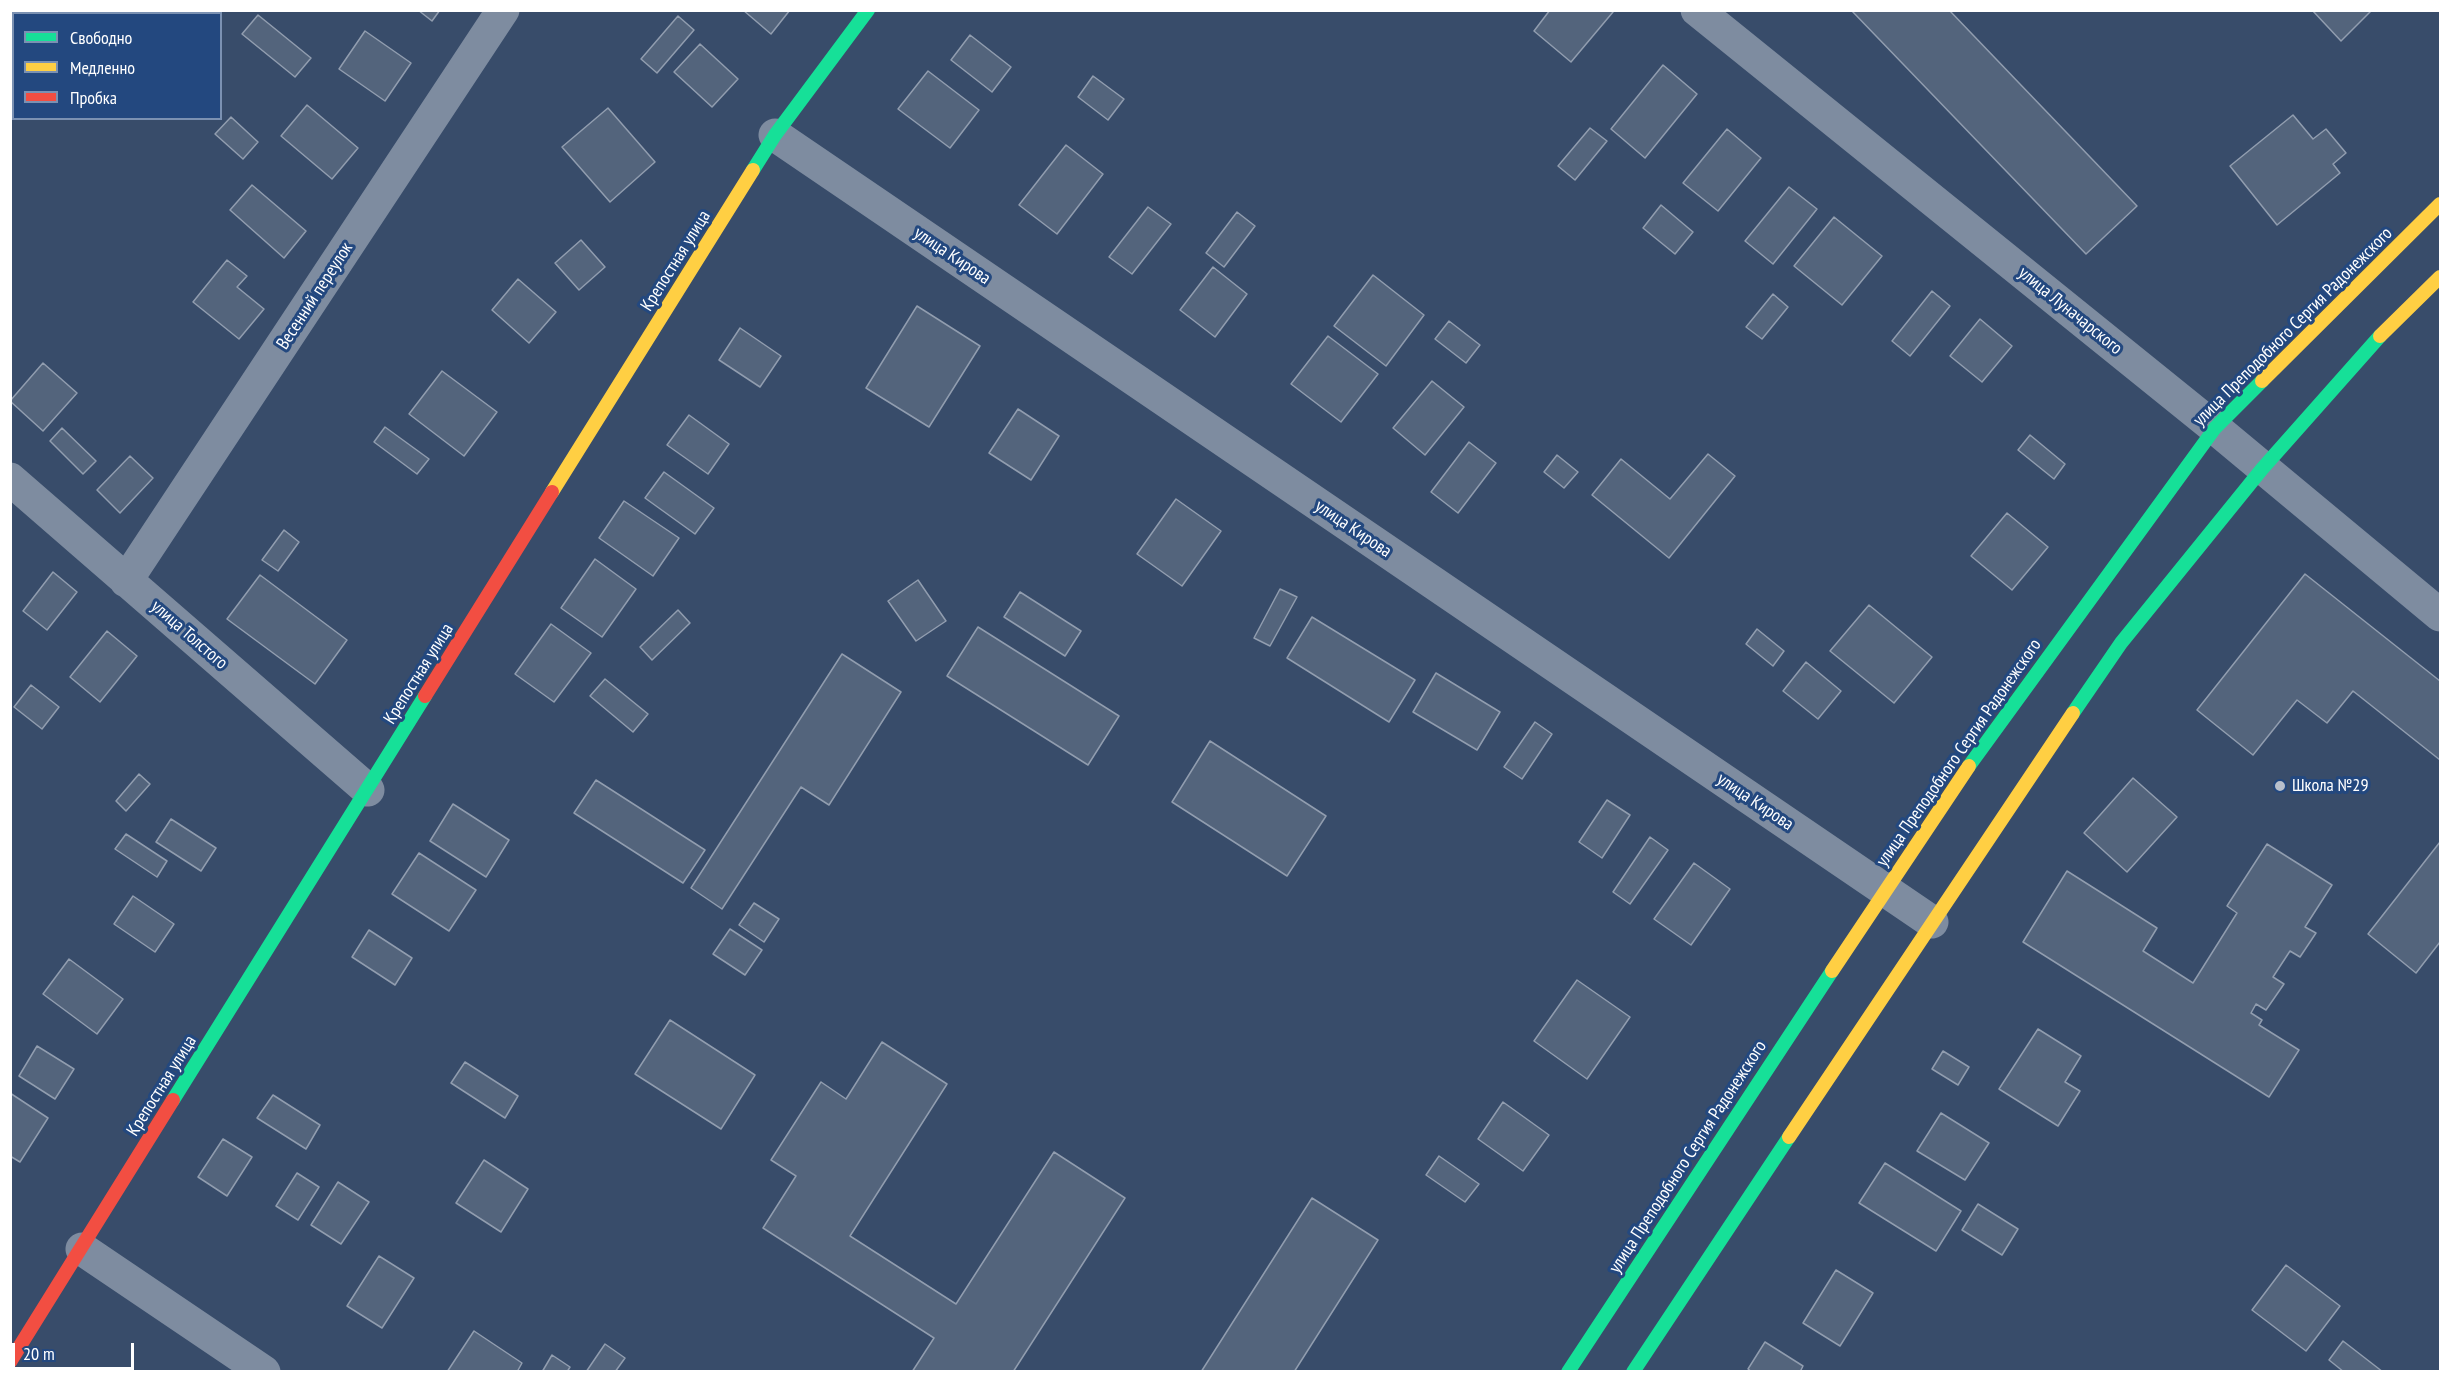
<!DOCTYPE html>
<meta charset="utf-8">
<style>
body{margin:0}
#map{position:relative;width:2451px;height:1382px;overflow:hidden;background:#384c6a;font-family:"PT Sans Narrow",sans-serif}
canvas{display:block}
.frame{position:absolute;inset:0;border:12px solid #fff;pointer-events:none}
.legend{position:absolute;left:12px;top:12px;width:210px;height:108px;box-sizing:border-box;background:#23487f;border:2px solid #7b91b2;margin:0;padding:8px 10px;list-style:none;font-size:18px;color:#fff}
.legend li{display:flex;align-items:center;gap:12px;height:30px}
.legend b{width:30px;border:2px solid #7b91b2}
.scale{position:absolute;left:12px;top:1343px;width:122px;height:27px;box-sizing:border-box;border:3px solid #fff;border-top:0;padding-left:8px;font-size:18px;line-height:21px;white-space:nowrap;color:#fff;-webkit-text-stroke:4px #23487f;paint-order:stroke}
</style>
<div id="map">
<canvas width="2451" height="1382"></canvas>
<div class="frame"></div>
<ul class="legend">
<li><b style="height:8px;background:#16e098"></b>Свободно</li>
<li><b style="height:8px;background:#ffcf43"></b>Медленно</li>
<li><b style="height:8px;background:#f24e42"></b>Пробка</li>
</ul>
<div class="scale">20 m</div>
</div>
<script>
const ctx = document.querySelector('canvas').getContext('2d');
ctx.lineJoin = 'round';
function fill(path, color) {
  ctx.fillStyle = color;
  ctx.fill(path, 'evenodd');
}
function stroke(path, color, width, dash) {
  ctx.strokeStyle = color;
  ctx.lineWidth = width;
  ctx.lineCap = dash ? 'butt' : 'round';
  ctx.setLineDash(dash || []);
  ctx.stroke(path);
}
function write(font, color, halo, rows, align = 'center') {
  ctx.font = font + ' "PT Sans Narrow",sans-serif';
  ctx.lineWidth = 6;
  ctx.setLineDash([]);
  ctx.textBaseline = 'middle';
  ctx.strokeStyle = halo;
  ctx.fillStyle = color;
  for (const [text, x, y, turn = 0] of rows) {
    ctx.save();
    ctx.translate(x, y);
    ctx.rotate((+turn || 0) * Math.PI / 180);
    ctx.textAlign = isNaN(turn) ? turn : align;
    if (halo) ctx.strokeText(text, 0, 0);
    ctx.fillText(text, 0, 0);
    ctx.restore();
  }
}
const building = new Path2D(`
 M418,10H440L432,21Z
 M743,10H790L771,34Z
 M1550,10H1612L1613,12L1571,62L1534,31Z
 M1851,10H1949L2137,206L2086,254Z
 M2312,10H2372L2341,41Z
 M258,15L311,58L295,77L242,34Z
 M678,16L694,30L657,73L641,59Z
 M365,31L411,63L385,101L339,69Z
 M970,35L1011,67L992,92L951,60Z
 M700,44L738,79L712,107L674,72Z
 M1663,65L1697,94L1645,158L1611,129Z
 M928,71L979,110L950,148L898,109Z
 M1093,76L1124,99L1108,120L1078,97Z
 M307,105L358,148L332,179L281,136Z
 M608,108L655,162L610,202L562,147Z
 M2293,115L2313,139L2326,129L2346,153L2333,164L2340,173L2277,225L2230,166Z
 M231,117L258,142L243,159L215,134Z
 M1590,128L1607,141L1575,180L1558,166Z
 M1727,129L1761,158L1718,211L1683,183Z
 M1066,145L1103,174L1057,234L1019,205Z
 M252,185L306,231L284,258L230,210Z
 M1789,187L1817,209L1773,264L1745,241Z
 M1661,205L1693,232L1675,254L1643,228Z
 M1148,207L1171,224L1132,274L1109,257Z
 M1237,212L1255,226L1224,267L1206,253Z
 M1834,217L1882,256L1842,305L1794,266Z
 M581,240L605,267L579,290L555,263Z
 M227,260L247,276L237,287L264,309L239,339L193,302Z
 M1213,267L1247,294L1215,337L1180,310Z
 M1373,275L1424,315L1386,366L1334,326Z
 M518,279L556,312L529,343L492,310Z
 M1932,291L1950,306L1910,356L1892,341Z
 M1773,294L1788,307L1762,339L1746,327Z
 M917,306L980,346L929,427L866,388Z
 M1980,319L2012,346L1982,382L1950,356Z
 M1449,321L1480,345L1466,363L1435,339Z
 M740,328L781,356L760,387L719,360Z
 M1328,336L1378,374L1341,422L1291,384Z
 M43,363L77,393L43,431L10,401Z
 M442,371L497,412L464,456L409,414Z
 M1432,381L1464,407L1425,455L1393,428Z
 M1018,409L1059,436L1031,480L989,453Z
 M689,415L729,444L708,474L667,445Z
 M385,427L429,459L417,474L374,442Z
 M62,428L96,461L83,474L50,441Z
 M2030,435L2065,464L2054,479L2018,450Z
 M1469,442L1496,463L1458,513L1431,492Z
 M1708,454L1735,476L1669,558L1592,495L1621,459L1670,499Z
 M1557,455L1578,472L1564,488L1544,472Z
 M130,456L153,478L120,513L97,490Z
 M664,472L714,508L695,534L645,498Z
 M1176,499L1221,531L1182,586L1137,554Z
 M624,501L679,538L653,576L599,538Z
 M2007,513L2048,547L2012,590L1971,556Z
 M284,530L299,542L278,571L262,560Z
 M595,559L636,589L602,637L561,608Z
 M53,572L77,592L47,630L23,611Z
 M2305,574L2440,681V760L2353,691L2327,723L2297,700L2253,755L2197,710Z
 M260,575L347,640L315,684L227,619Z
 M918,580L946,621L916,641L888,601Z
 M1280,589L1297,597L1270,646L1254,638Z
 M1020,592L1081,631L1065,656L1004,617Z
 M1869,605L1932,657L1894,703L1830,651Z
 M678,610L690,623L652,660L640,647Z
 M1312,617L1415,680L1389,722L1287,658Z
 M551,624L591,653L554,702L515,674Z
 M978,627L1119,716L1088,765L947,676Z
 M1757,629L1784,651L1773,666L1746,644Z
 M107,631L137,656L100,702L70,677Z
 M842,654L901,692L829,805L801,787L722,909L691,888Z
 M1806,662L1841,691L1818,719L1783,691Z
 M1436,673L1500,712L1477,750L1413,712Z
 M605,679L648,714L633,732L590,696Z
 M31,685L59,707L42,729L14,707Z
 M1535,722L1552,734L1522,779L1504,767Z
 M1210,741L1326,816L1287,876L1172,802Z
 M139,774L150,784L126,811L116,801Z
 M2133,778L2177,817L2127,872L2084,833Z
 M596,780L705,850L683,883L574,813Z
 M1607,800L1630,815L1602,858L1579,842Z
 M453,804L509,840L486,877L430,841Z
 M171,819L216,848L201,871L156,842Z
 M126,834L167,861L157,877L115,849Z
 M1650,837L1668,850L1630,904L1613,892Z
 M2440,842V942L2416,973L2368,934Z
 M2267,844L2332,885L2305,927L2316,933L2300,957L2290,951L2273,977L2284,984L2266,1010L2256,1004L2251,1013L2262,1020L2259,1025L2299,1050L2269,1097L2023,942L2067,871L2157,928L2143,951L2193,983L2237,913L2227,906Z
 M419,853L476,890L449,931L392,894Z
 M1694,863L1730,889L1691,945L1654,919Z
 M133,896L174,924L155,952L114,924Z
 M754,903L779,919L764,942L739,925Z
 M730,929L762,950L745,975L713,954Z
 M369,930L412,958L395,985L352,957Z
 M69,959L123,999L97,1034L43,994Z
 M1577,980L1630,1017L1587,1079L1534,1041Z
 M670,1020L755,1075L721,1129L635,1074Z
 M2038,1029L2081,1056L2065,1082L2080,1091L2058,1126L1999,1089Z
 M882,1042L947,1084L850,1236L956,1304L1054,1152L1125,1198L1013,1372H912L934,1338L763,1228L796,1176L771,1160L821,1082L846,1099Z
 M37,1046L74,1069L55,1099L19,1076Z
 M1943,1051L1969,1067L1958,1085L1932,1069Z
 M465,1062L518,1096L505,1118L451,1083Z
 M10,1093L48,1118L20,1162L10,1156Z
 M273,1095L320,1125L306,1149L257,1118Z
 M1503,1102L1549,1135L1523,1171L1478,1139Z
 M1941,1113L1989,1143L1965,1180L1917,1151Z
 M223,1139L252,1157L227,1196L198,1177Z
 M1439,1156L1479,1184L1465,1202L1426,1175Z
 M484,1160L528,1189L501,1232L456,1203Z
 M1885,1163L1961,1211L1936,1251L1859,1203Z
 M297,1173L319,1187L298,1220L276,1206Z
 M338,1182L369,1202L341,1244L311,1225Z
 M1312,1198L1378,1240L1294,1372H1201Z
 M1978,1204L2018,1229L2002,1255L1962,1230Z
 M379,1256L414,1278L382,1328L347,1306Z
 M2286,1265L2340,1306L2306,1351L2252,1310Z
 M1836,1270L1873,1293L1840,1346L1803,1323Z
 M474,1331L522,1363L517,1372H447Z
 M2343,1341L2383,1372H2344L2329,1360Z
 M1765,1342L1803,1366L1800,1372H1752L1748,1369Z
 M605,1344L625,1358L615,1372H586Z
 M552,1355L570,1367L567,1372H542Z`);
fill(building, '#53647c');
stroke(building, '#919daf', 1.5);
stroke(new Path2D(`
 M1697,10L2215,428L2440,615
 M775,135L1932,922
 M10,479L368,790
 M126,581L503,10
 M82,1249L264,1372`), '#7e8ca0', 33);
stroke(new Path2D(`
 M753,170L775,135L868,10
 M2073,713L2121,643L2262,469L2380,336
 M1969,766L2215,428L2262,381
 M173,1100L425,696
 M1568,1372L1832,971
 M1633,1372L1789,1137`), '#16e098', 14);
stroke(new Path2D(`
 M2380,336L2440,277
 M2262,381L2440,204
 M552,492L753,170
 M1832,971L1969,766
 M1789,1137L2073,713`), '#ffcf43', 14);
stroke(new Path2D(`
 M425,696L552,492
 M10,1362L173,1100`), '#f24e42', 14);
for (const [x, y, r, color] of [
 [2280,786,6,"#b9c0cb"]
]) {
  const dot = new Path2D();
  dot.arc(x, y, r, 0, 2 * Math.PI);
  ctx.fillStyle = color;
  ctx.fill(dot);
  stroke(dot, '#23487f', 2);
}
write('18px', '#fff', '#23487f', [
 ["улица Кирова",952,256,34],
 ["Крепостная улица",676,261,-58],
 ["Весенний переулок",315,296,-57],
 ["улица Луначарского",2070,311,39],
 ["улица Преподобного Сергия Радонежского",2293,327,-45],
 ["улица Кирова",1353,529,34],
 ["улица Толстого",189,635,41],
 ["Крепостная улица",419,674,-58],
 ["улица Преподобного Сергия Радонежского",1959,753,-55],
 ["улица Кирова",1755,802,34],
 ["Крепостная улица",162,1086,-58],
 ["улица Преподобного Сергия Радонежского",1688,1157,-57]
]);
write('18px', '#fff', '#23487f', [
 ["Школа №29",2292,786]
], 'left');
</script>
